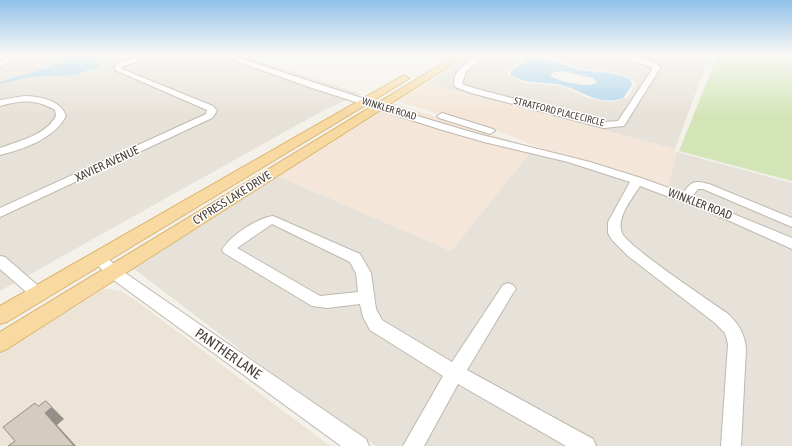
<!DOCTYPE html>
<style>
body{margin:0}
canvas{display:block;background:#f4f1ea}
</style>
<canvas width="792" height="446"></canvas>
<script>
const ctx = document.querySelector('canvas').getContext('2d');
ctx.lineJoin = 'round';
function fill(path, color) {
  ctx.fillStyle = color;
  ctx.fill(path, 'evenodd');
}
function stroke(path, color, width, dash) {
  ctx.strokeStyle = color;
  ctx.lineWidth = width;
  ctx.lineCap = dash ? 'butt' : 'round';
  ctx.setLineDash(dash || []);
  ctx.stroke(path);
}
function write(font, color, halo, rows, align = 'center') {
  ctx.font = font + ' "Asap Condensed",sans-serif';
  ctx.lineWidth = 3;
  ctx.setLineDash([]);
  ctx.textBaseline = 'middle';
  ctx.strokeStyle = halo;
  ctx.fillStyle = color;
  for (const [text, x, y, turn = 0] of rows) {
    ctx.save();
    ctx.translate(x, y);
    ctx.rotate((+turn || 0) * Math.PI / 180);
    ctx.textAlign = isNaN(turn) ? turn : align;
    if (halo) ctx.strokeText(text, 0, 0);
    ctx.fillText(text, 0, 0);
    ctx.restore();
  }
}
fill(new Path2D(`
 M0,54H78L68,57L49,67L0,82Z
 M91,54H215L349,99L324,110L0,291V84L30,77L58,76L87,72L97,68L87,55Z
 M471,54H715L711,62L706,65L675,149L427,83ZM529,58L555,59L583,69L616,72L634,80L636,85L627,98L617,101L609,102L587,98L560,86L524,83L508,75V70L522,60Z
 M234,57H248L361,94L355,96Z
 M677,152L792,183V240L691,194L668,187Z
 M530,153L583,166L677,197L792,247V446H376L254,360L134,269L278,176L451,251Z`), '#e7e2d9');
fill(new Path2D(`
 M427,83L675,149V151L677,152L668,186L558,155L511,136L397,101Z
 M392,103L507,139L526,147L475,133L387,106Z
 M382,109L530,153L451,251L278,176Z`), '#f4e6d8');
fill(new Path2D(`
 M104,289H109L120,291L134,299L330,446H0V354Z`), '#ece4d6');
fill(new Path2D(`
 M718,54H792V181L679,151Z`), '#d3e5b7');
fill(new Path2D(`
 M78,54H91L87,56L95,58L101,63L97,68L74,75L30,77L0,84V82L49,67L68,57Z
 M536,58C553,59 566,67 582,70C599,74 615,70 631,80L632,85L623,98C598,107 583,90 561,85C544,81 527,85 511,75V71L527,59ZM562,71L593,78L597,83C589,88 557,82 550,75L554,72Z`), '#acd5eb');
const minor = new Path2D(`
 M9,54H17V57L0,67V62L9,56Z
 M145,54H156L122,67V69L213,106L217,111L212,118L0,217V208L206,114L207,110L115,70V64Z
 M216,54H227L414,115L478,134L590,162L641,178L683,193C692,181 694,180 709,184L792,218V227L703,189H698L692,197L792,238V249L712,213L640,186C632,199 616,217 622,233C626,245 711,302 727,313C738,323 745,334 746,349L741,446H721L728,344L725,333L715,323L628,256L612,240L608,233V222L630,182L568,162L484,142L439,129L312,88Z
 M479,54H488L466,72L462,84L477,89L604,122L618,121L653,68L643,64L602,56L598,54C615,54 649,56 661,67L624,126L604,128L471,93L455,87C450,72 469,61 479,54Z
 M24,96C39,96 61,100 66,116C54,139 24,149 0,155V148C19,141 46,135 56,116L55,110C35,99 22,100 0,106V100Z
 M442,113L493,129L495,131L490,134L439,118L437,116Z
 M273,216L360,254L371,273L376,309L382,320L452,362L503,285L508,283L513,285L516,289L513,293L467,370L593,439L596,446H566L458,384L424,446H403L443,376L370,330L363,317L360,304L327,308L312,306L224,253L222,250C230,236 257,218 273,216ZM272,224L350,262L356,273L358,292L320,296L237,248Z
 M98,253L103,254L118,268L366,439L369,446H341L108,276L91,258L93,254Z
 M0,256L5,257L43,290L46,294L43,298L38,300L33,298L0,269Z`);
const major = new Path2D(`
 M458,54H468L7,349L0,352V332Z
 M404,75L409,78L407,80L7,322L0,324V306Z`);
stroke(minor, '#bfb8ae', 2);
stroke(major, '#dbb571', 2);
fill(minor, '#fff');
fill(major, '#f7d9a1');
fill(new Path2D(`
 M46,401L64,419L57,425L76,446H74L45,413Z`), '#958f87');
const building = new Path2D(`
 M46,401L52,407L45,413L74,446H8L15,441L3,427L35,403L38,406Z`);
fill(building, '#d5ccc1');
stroke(building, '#958f87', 1);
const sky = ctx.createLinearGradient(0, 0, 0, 116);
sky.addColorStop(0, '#90c1e9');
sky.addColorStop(0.47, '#faf9f6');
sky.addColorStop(1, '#faf9f600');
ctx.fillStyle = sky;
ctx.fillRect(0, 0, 792, 116);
write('10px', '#484139', '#fff', [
 ["WINKLER ROAD",389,109,17],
 ["STRATFORD PLACE CIRCLE",559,112,14]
]);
write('12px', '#484139', '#fff', [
 ["XAVIER AVENUE",107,164,-25],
 ["CYPRESS LAKE DRIVE",232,198,-32],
 ["WINKLER ROAD",700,204,21]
]);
write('14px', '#484139', '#fff', [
 ["PANTHER LANE",228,354,35]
]);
</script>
